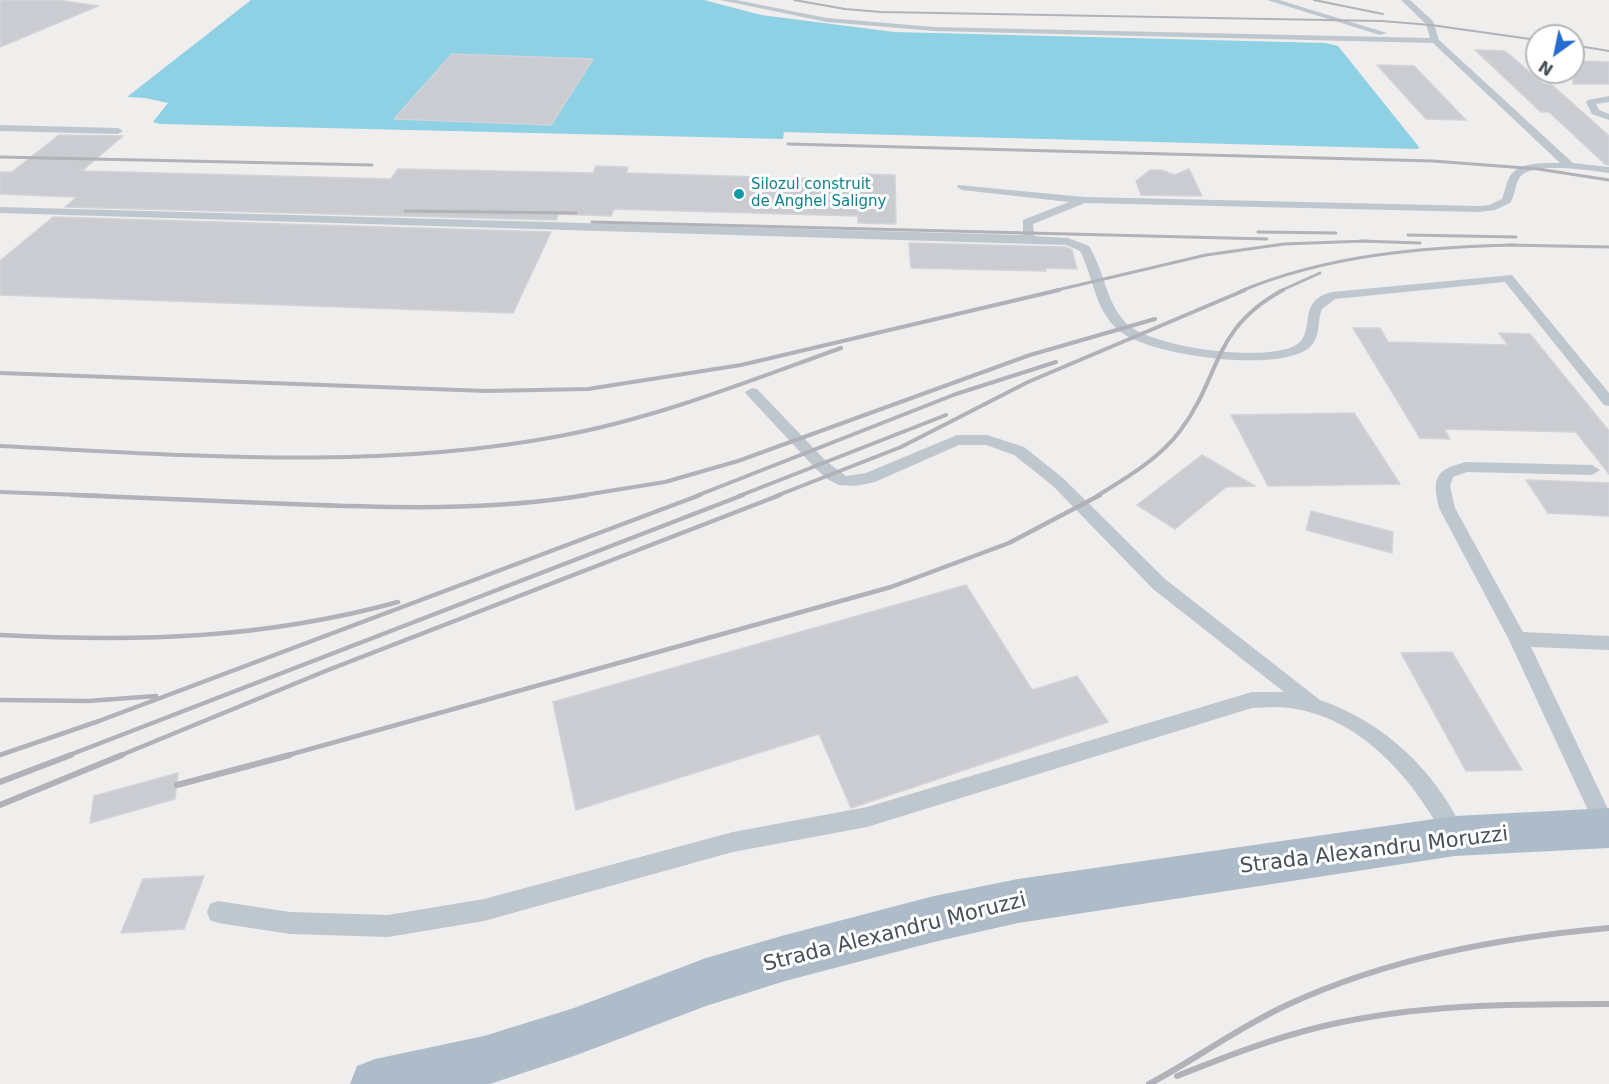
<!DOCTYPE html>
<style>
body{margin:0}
#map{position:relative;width:1609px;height:1084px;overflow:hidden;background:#f0eded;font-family:"DejaVu Sans",sans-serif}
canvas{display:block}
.north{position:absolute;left:1525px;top:24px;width:60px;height:60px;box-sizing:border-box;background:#fff;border:2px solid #b5b9bd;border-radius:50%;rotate:213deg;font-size:16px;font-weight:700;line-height:24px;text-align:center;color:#475059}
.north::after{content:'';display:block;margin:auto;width:21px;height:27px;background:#266cd0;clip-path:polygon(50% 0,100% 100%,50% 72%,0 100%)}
</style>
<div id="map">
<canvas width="1609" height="1084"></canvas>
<div class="north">N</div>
</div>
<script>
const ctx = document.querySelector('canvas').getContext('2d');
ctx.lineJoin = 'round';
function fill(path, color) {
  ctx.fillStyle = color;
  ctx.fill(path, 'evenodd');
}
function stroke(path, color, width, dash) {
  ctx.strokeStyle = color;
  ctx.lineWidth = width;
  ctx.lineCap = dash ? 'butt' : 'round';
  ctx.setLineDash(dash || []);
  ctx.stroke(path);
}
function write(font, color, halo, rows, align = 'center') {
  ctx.font = font + ' "DejaVu Sans",sans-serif';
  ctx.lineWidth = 6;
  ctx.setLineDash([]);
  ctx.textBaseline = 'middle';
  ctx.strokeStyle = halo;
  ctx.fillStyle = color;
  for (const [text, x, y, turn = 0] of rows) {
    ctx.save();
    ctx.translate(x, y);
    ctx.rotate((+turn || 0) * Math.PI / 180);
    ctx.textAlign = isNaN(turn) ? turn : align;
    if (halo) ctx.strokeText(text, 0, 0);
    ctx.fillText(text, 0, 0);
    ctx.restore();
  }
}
fill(new Path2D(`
 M251,0H704L761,15L894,32L1325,43L1338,46L1419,147L1418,149L784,132L783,139L160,124L153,122L168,103L145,98L127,97Z`), '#8ed0e4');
const building = new Path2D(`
 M0,0H57L98,6L0,47Z
 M1475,50L1505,51L1544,84H1551L1609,136V165L1605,164L1549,112H1541Z
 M452,54L593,59L551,125L394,119Z
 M1573,61L1609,62V84H1573Z
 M1377,65L1414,66L1466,120L1426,119Z
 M59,135L123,136L82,171L391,179L398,169L593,173L596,166L628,167L626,173L860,180V174L895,175L896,224L858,223V216L614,209L611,216L559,214L556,220L65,207L77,197L0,194V172H12Z
 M1189,169L1202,196L1141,195L1136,181L1150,170H1161L1175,175Z
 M53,217L551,232L513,313L0,295V261Z
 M909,243L1066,247L1072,250L1077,269L1045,268L1046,271L911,268Z
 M1353,328H1380L1388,342L1508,345L1499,333L1530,334L1609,431V474L1576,432L1444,429L1450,439L1420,438Z
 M1354,413L1400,484L1268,486L1231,415Z
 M1202,455L1255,486L1226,487L1175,529L1137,505Z
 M1526,480L1609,483V516L1548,513Z
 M1311,511L1393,532L1392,553L1306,530Z
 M966,585L1032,690L1077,676L1108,722L851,808L819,734L576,810L553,702Z
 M1452,652L1522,770L1466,771L1401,653Z
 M178,773L175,799L90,823L94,796Z
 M204,876L184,929L121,933L143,879Z`);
fill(building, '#caccd1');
stroke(building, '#d1d3d8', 1.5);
fill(new Path2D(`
 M720,0H736L827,18L934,27L1430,38L1426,24L1401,0H1410L1433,21L1439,40L1573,163L1609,167V173C1591,171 1533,161 1520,177C1515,184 1515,196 1510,203L1495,210L1479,212L1085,203L1033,224L1034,236L1068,238L1089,246C1104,270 1105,299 1124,321C1147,348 1266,363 1296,345C1317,332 1295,301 1332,292L1512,275L1609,393V406L1604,405L1505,282L1335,299L1322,309C1317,321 1321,337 1310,347C1281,374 1145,356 1117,329C1095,309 1093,277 1080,251L1066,245L0,213V207L1023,235V220L1069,202L962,190L957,187L958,185L1084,197L1479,206L1489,205L1502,199C1505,191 1506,183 1510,176C1520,161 1545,163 1560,163L1433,43L934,31L827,22Z
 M1267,0H1279L1387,33L1380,35Z
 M1609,96V102L1596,104L1599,110L1609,114V120L1592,114L1586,102L1588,100Z
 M0,125L118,128L123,131L118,134L0,131Z
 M752,388L757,389L826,461L846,476L866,473L957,435H987L1024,447L1063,478L1165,579L1320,700C1386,723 1437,772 1466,836L1463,843L1455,846L1447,843C1416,782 1362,717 1289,708C1277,706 1264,708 1252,708L867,827L733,852L484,921L388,937L290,934L218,923L210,920L207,912L210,904L218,901L290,912L388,915L484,899L733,832L867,807L1252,692H1284L1153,589L1053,486L1014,455L986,445H959L875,482L856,486L839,485L827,479L816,469L747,395L745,392Z
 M1466,462L1592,465L1600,470L1592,475L1467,472L1453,477L1450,486L1455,508L1523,632L1609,636V650L1531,647L1609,811V836L1606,837L1599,834L1509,640L1439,508C1432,477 1435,470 1466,462Z`), '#bfc7ce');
fill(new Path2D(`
 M1609,808V848L1455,856L1018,923L934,942L785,981L706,1006L574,1056L490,1084H350L357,1066L375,1059L484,1036L574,1008L706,958L785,935L934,896L1018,879L1455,816Z`), '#aebcca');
stroke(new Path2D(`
 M794,0L845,9L881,12L1382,21L1431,25L1537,40
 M1314,0L1383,14
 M1573,45L1609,51`), '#b0b2b7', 2);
stroke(new Path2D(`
 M788,144L1433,161L1538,169L1609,180
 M0,157L372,165
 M405,211L576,213
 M592,222L1267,239
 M1258,232L1336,233
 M1408,235L1516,237
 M1360,241L1420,243
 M1507,245L1609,247
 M1053,291L1206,255L1284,244L1366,241
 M1241,291C1327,255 1423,247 1515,245
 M1280,291L1320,273`), '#b0b2b7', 3);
stroke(new Path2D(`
 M0,373L486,391L588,389L741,365L1059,290
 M0,446C186,455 376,471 560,436C657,418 749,381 841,348
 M0,492L108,496
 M578,496L665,482L738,461L1030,355L1155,319
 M696,496L956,394L1056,362
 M739,496L946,415
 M776,496L901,447L1028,382L1245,290
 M1097,496C1126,478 1159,459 1180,431C1222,375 1211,329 1283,290`), '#b0b2b7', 4);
stroke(new Path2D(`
 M72,495C145,498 218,501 291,504C390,508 489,511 587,495
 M0,635C139,642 263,639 398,602
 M0,700L88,701L156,696
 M0,755L99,721L700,495
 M67,756L743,495
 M119,756L328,670L780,495
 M285,756L891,587L1009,543L1100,495`), '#b0b2b7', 4.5);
stroke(new Path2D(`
 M0,782L71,755
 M177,785L290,755
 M0,805L122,755
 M1177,1076C1225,1057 1273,1038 1324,1026C1417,1004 1513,1004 1609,1004
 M1149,1084C1196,1059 1239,1027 1287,1005C1389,958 1498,938 1609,928`), '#b0b2b7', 6);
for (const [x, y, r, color] of [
 [739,194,6,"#0f9aa8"]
]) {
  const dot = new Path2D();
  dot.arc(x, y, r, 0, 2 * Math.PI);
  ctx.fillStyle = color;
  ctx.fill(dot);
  stroke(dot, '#fff', 2);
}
write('15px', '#0d838f', '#fff', [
 ["Silozul construit",751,185],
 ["de Anghel Saligny",751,202]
], 'left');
write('21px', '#475059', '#fff', [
 ["Strada Alexandru Moruzzi",1374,851,-7],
 ["Strada Alexandru Moruzzi",895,933,-14]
]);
</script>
